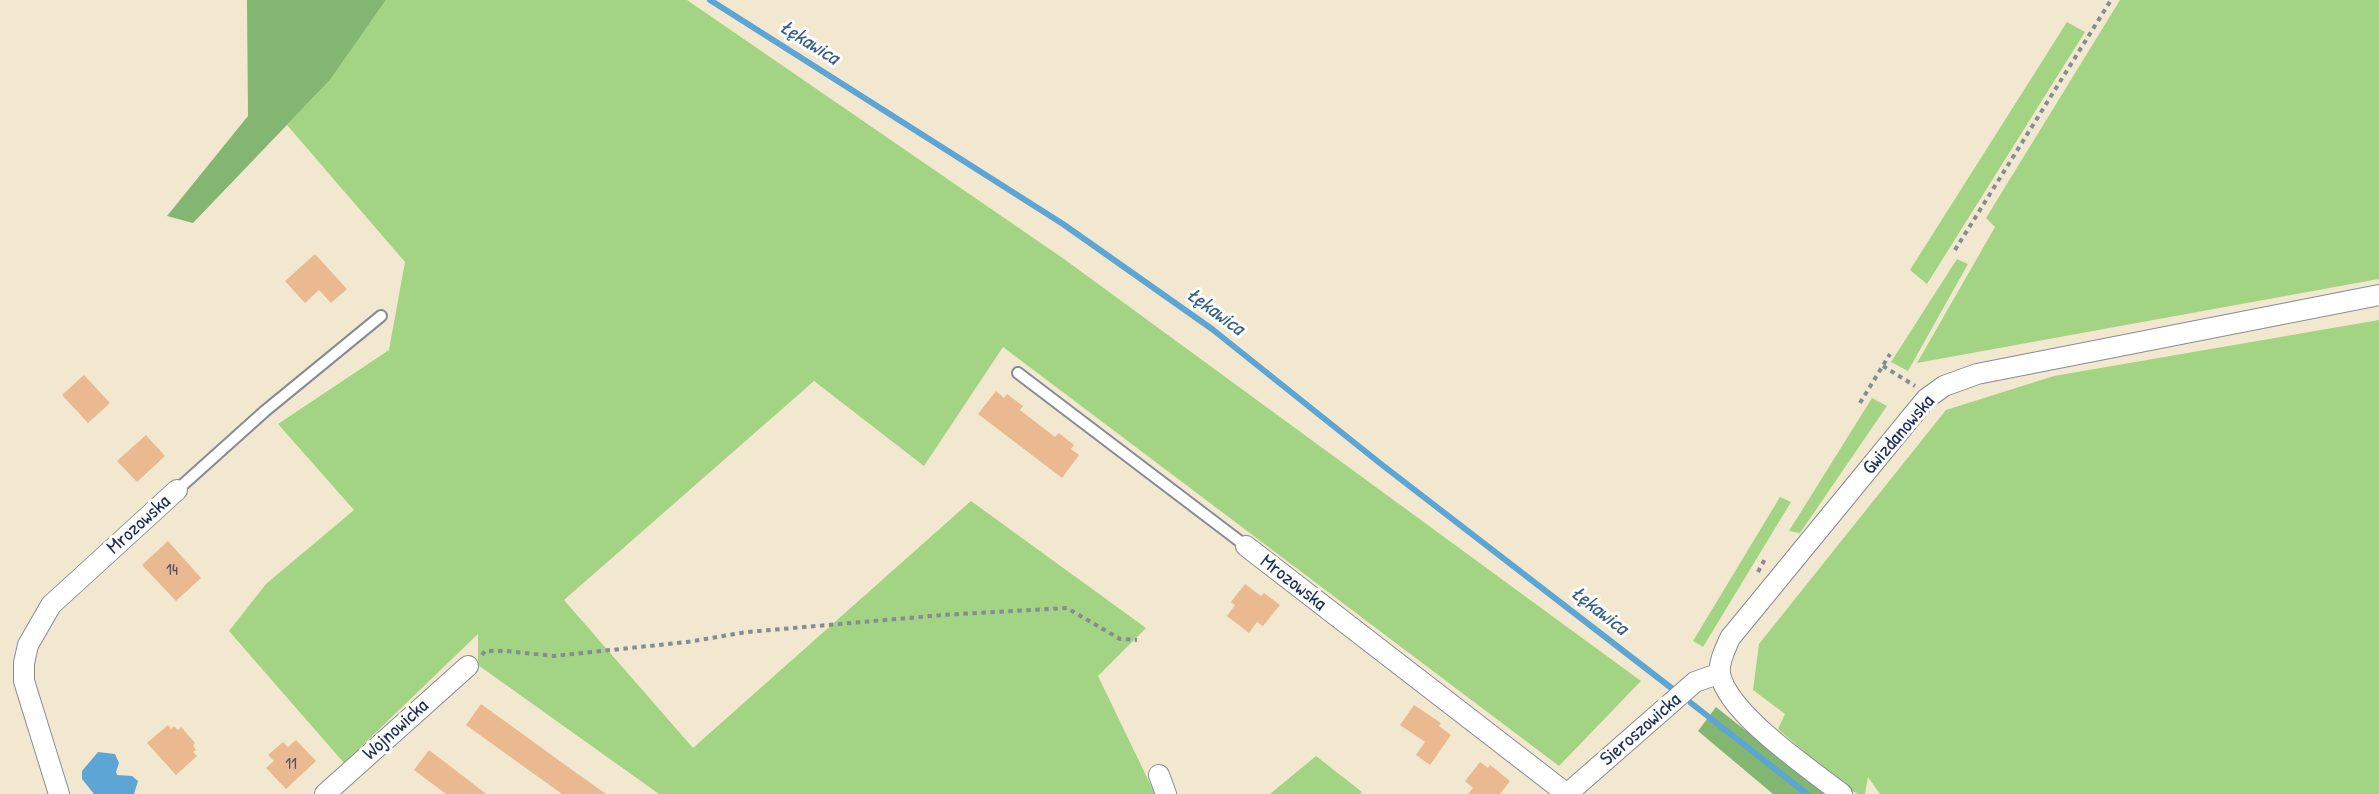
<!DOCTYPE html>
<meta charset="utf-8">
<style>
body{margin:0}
canvas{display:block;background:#f2e8cf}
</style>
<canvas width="2379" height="794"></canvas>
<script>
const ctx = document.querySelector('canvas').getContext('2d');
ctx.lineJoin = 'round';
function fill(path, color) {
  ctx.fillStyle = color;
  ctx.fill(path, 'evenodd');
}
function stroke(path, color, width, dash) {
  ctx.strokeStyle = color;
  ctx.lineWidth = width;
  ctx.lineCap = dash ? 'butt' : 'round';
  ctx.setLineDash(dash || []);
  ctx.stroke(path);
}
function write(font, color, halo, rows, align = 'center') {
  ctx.font = font + ' "Patrick Hand",sans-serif';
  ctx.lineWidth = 6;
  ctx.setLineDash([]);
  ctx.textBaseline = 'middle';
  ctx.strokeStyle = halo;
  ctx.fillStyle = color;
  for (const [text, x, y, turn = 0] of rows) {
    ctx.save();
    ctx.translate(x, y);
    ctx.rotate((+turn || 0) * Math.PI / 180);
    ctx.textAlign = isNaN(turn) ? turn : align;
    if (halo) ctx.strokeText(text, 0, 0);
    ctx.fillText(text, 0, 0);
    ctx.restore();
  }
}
fill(new Path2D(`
 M386,0H687L1064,259L1641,681L1559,766L1003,347L924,466L814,381L564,600L693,748L971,501L1146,628L1098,676L1155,794H659L478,665V634L344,763L229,631L266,584L354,510L278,424L389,350L405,262L287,125L330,80Z
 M2120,0H2379V279L1917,363L1995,227L1986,218Z
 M2067,22L2085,32L1927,284L1910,270Z
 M1957,259L1968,264L1908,371L1891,362Z
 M2379,320V794H1880L1868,777L1865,794H1858L1848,789L1778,729L1785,714L1753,690L1759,644L1946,410L2054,376Z
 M1872,398L1887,406L1800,533L1789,531Z
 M1780,497L1791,502L1703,647L1693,641Z
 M1316,756L1362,792L1360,794H1270Z`), '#a3d483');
fill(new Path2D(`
 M247,0H386L330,80L193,223L167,216L248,116Z
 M1716,707L1825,794H1773L1698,731Z`), '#82b671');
fill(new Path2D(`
 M98,752L115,754L119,763L116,772L117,775L132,776L138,781L134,794H94L82,779V771Z`), '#5ca5d4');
stroke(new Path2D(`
 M710,0L1063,224L1212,329L1381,464L1674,690
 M1691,703L1807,794`), '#5ca5d4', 6);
fill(new Path2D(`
 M315,254L347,289L331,303L319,290L305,303L285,281Z
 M84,375L110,403L88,423L62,395Z
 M996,391L1004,398L1007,394L1023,406L1020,410L1055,437L1059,433L1074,445L1071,449L1079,455L1062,478L978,414Z
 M146,435L165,456L137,482L117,461Z
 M168,541L201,578L176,601L142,565Z
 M1245,584L1261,596L1264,593L1280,605L1263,626L1257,622L1249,633L1227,616L1235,605L1231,602Z
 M481,704L568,767L606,794H562L466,725Z
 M1414,705L1441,723L1439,726L1451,735L1430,765L1416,755L1425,742L1400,725Z
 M168,725L171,729L174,726L178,730L181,727L195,743L193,746L196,750L193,752L197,756L176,775L147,743Z
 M296,740L316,761L286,789L266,768L274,761L268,755L283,742L288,747Z
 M429,750L467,779L486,794H446L414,770Z
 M1480,762L1488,768L1490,765L1510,781L1500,794H1468L1473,788L1465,781Z`), '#eab98f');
const lane = new Path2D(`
 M1018,373L1246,546
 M177,490L265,411L381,316`);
const street = new Path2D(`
 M1246,546L1567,794
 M1159,775L1166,794
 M59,794L24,681V663L28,645L51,605L177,490
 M325,794L468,666
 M1567,794L1695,682L1720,673
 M1842,794C1809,768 1728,714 1720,674C1718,662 1726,648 1730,638L1926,399L1944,386L1977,374L2379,295`);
stroke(lane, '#868c96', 14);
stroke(street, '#868c96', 22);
stroke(new Path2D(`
 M1955,250L2111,0
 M1883,366L1915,386
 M1860,403L1890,354
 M1758,572L1766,557
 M482,655L485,651H506L554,656L687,642L747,632L943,615L1067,608L1120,639L1137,640`), '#868c96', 4, [4.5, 4.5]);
stroke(lane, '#fff', 10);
stroke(street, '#fff', 20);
write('16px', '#4f526a', null, [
 ["14",172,571],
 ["11",291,765]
]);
write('20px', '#1b2f5e', '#fdfcf7', [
 ["Gwizdanowska",1899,435,-49],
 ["Mrozowska",139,525,-42],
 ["Mrozowska",1293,583,38],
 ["Wojnowicka",396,730,-42],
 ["Sieroszowicka",1641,730,-41]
]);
write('italic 21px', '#355e8d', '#fdfcf7', [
 ["Łękawica",809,43,32],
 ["Łękawica",1215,312,36],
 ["Łękawica",1599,611,38]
]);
</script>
